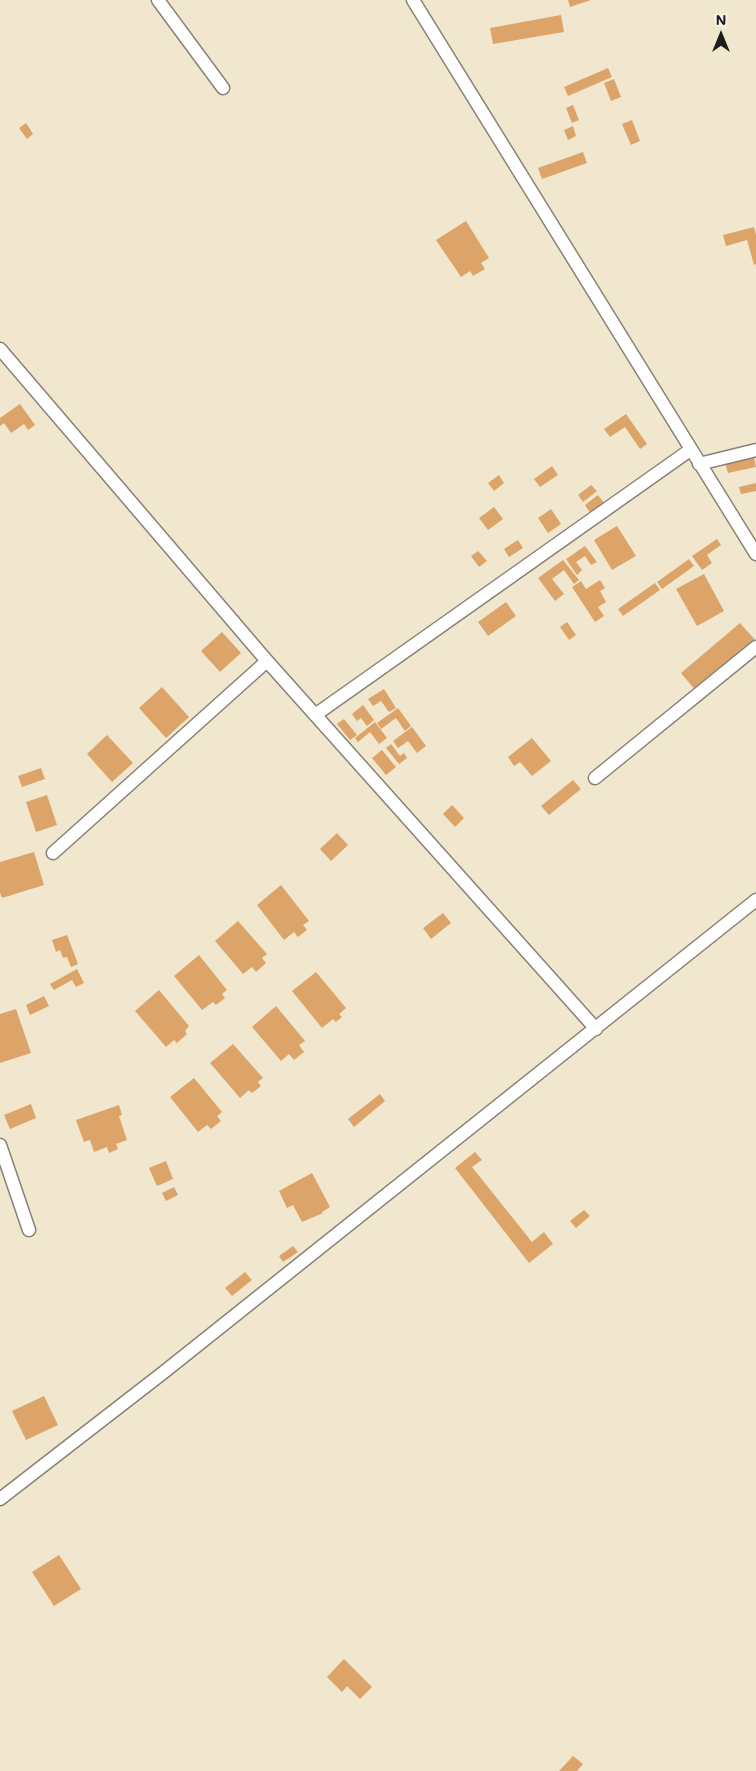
<!DOCTYPE html>
<style>
body{margin:0}
#map{position:relative;width:756px;height:1771px;overflow:hidden;background:#f1e7cf;font-family:Mali,sans-serif}
canvas{display:block}
.north{position:absolute;left:696px;top:10px;width:50px;height:50px;-webkit-text-stroke:4px #f7f3e8;paint-order:stroke;rotate:0deg;font-size:14px;font-weight:700;line-height:20px;text-align:center;color:#1c1c1c}
.north::after{content:'';display:block;margin:auto;width:18px;height:22px;background:#1c1c1c;clip-path:polygon(50% 0,100% 100%,50% 72%,0 100%)}
</style>
<div id="map">
<canvas width="756" height="1771"></canvas>
<div class="north">N</div>
</div>
<script>
const ctx = document.querySelector('canvas').getContext('2d');
ctx.lineJoin = 'round';
function fill(path, color) {
  ctx.fillStyle = color;
  ctx.fill(path, 'evenodd');
}
function stroke(path, color, width, dash) {
  ctx.strokeStyle = color;
  ctx.lineWidth = width;
  ctx.lineCap = dash ? 'butt' : 'round';
  ctx.setLineDash(dash || []);
  ctx.stroke(path);
}
fill(new Path2D(`
 M568,0H591L570,7Z
 M561,15L564,32L493,44L490,28Z
 M608,68L612,77L568,96L564,87Z
 M614,79L621,97L611,101L604,83Z
 M573,105L579,120L572,123L566,108Z
 M632,120L640,141L631,145L622,124Z
 M26,123L33,134L27,139L19,128Z
 M573,126L576,136L568,140L564,130Z
 M583,152L587,163L542,179L538,168Z
 M466,221L489,258L481,263L485,269L473,276L470,271L461,277L436,240Z
 M754,227L756,235V264L754,265L747,240L726,246L723,235Z
 M20,404L35,425L28,430L24,424L11,433L4,423L0,426V418Z
 M626,414L647,444L640,449L625,427L610,437L604,429Z
 M754,457L756,467L728,473L725,463Z
 M552,466L558,475L540,487L534,479Z
 M499,475L504,483L494,491L488,483Z
 M756,483V491L741,494L739,487Z
 M591,485L597,491L583,502L578,495Z
 M598,495L607,507L593,517L585,505Z
 M494,507L503,519L488,530L479,518Z
 M551,509L561,524L548,533L538,518Z
 M617,526L636,556L612,570L594,540Z
 M717,539L721,545L707,555L712,563L702,570L692,556Z
 M518,540L523,548L509,557L504,549Z
 M585,546L597,562L591,565L585,556L576,562L582,570L577,575L566,559Z
 M478,551L487,561L479,567L471,556Z
 M689,559L694,566L662,589L657,582Z
 M563,560L579,580L574,584L564,570L552,579L564,594L555,601L538,578Z
 M704,574L724,611L697,626L676,589Z
 M600,580L605,588L600,591L606,602L598,607L604,616L595,622L572,587L581,581L586,589Z
 M655,583L660,590L623,616L618,609Z
 M506,602L516,616L488,636L478,622Z
 M567,622L576,635L569,640L560,627Z
 M740,623L756,641L696,691L681,673Z
 M222,632L241,653L220,672L201,651Z
 M162,687L189,717L166,738L139,708Z
 M384,689L396,708L389,712L381,701L373,706L368,699Z
 M363,705L374,720L367,726L361,718L357,721L352,714Z
 M398,708L411,726L405,731L396,718L381,729L377,723Z
 M344,719L357,735L350,740L337,724Z
 M375,722L387,738L379,744L370,732L358,742L355,738Z
 M412,727L426,746L417,753L408,741L398,748L393,741Z
 M107,735L133,763L112,782L87,754Z
 M532,738L551,761L532,776L520,762L514,766L508,757Z
 M391,744L400,756L404,753L407,758L399,764L386,748Z
 M382,750L396,767L386,775L372,758Z
 M41,768L45,779L22,787L18,776Z
 M573,780L581,789L549,815L541,806Z
 M47,795L57,825L36,832L26,802Z
 M452,805L464,818L455,827L443,814Z
 M337,833L348,845L331,861L320,849Z
 M34,852L44,885L2,898L0,893V862Z
 M281,885L309,921L303,925L307,930L298,937L294,932L284,940L257,905Z
 M443,913L451,923L431,939L423,928Z
 M238,921L267,954L262,958L266,963L256,972L252,967L243,974L215,941Z
 M67,935L78,964L71,967L67,957L63,958L60,950L56,952L52,940Z
 M199,955L227,990L222,994L225,998L216,1005L213,1002L202,1010L174,976Z
 M77,969L84,983L76,987L72,980L54,990L50,984Z
 M316,972L346,1008L339,1014L342,1017L336,1022L333,1019L322,1028L292,991Z
 M159,990L189,1026L185,1031L187,1034L177,1043L174,1040L166,1047L135,1011Z
 M44,996L49,1006L30,1015L26,1005Z
 M276,1006L305,1041L299,1045L304,1052L294,1060L289,1054L281,1061L252,1027Z
 M16,1009L31,1053L0,1063V1014Z
 M233,1044L263,1078L258,1082L261,1086L252,1093L249,1090L240,1098L210,1063Z
 M194,1078L222,1112L217,1116L221,1121L211,1129L207,1125L198,1132L170,1097Z
 M380,1094L385,1101L354,1127L348,1119Z
 M31,1104L36,1118L10,1129L4,1115Z
 M119,1105L122,1115L119,1116L127,1140L116,1144L118,1149L109,1153L107,1147L94,1152L90,1140L84,1142L76,1120Z
 M475,1152L482,1160L472,1167L532,1242L544,1232L553,1244L529,1263L455,1168Z
 M166,1161L173,1179L157,1186L149,1168Z
 M312,1173L330,1207L322,1212L323,1213L302,1222L293,1205L287,1208L279,1191Z
 M174,1187L178,1195L166,1201L162,1193Z
 M584,1210L590,1216L576,1228L570,1221Z
 M293,1246L298,1252L283,1262L279,1256Z
 M245,1272L252,1280L232,1296L225,1288Z
 M44,1396L58,1425L26,1440L12,1411Z
 M59,1555L81,1589L54,1606L32,1572Z
 M344,1659L372,1687L360,1699L347,1686L342,1692L327,1677Z
 M573,1756L583,1764L577,1771H559Z`), '#dca468');
const minor = new Path2D(`
 M158,0L223,88
 M413,0L756,554
 M0,349L267,661L596,1029
 M699,464L756,450
 M315,715L690,450
 M595,778L756,647
 M53,853L267,661
 M0,1145L29,1230
 M0,1499L164,1372L756,900`);
stroke(minor, '#868276', 15);
stroke(minor, '#fff', 12);
</script>
